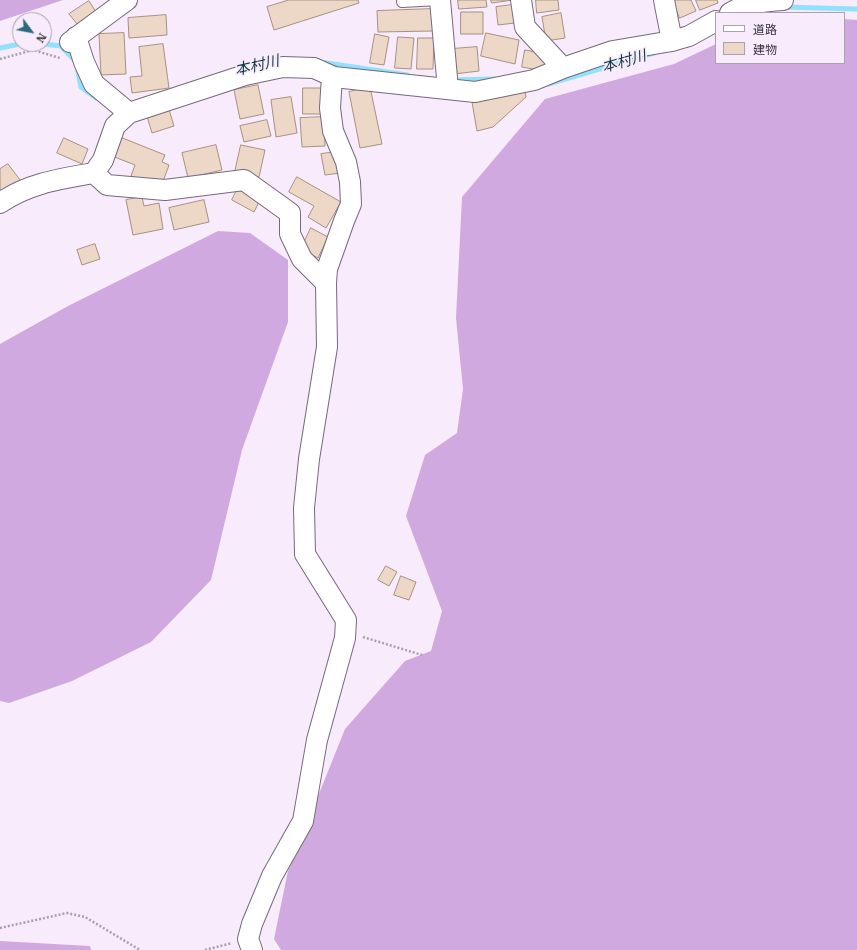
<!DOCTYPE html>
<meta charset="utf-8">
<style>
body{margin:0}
#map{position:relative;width:857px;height:950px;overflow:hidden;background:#f7ebfc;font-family:"IBM Plex Serif","Noto Sans JP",serif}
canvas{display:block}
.legend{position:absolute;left:715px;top:12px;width:130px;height:52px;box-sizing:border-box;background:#f7ebfc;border:1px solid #aaa1ae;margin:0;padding:5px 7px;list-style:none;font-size:12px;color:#373139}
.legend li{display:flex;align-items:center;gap:8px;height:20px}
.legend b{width:20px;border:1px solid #aaa1ae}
.north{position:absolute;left:12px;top:12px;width:40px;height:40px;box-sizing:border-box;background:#f7ebfc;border:1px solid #aaa1ae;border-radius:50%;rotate:122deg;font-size:11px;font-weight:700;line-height:16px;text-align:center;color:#373139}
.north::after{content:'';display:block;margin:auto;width:14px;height:18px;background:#2a697e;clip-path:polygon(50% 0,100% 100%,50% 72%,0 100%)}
</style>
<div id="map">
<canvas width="857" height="950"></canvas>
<ul class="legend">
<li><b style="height:5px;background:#fff"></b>道路</li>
<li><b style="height:11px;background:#edd7c6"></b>建物</li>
</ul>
<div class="north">N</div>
</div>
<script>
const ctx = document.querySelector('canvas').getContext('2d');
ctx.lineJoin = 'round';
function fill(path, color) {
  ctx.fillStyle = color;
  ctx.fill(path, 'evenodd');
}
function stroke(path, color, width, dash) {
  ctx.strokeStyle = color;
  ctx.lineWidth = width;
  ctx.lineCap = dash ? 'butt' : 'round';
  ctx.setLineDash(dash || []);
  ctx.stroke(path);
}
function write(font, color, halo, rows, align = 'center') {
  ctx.font = font + ' "IBM Plex Serif","Noto Sans JP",serif';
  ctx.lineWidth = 3.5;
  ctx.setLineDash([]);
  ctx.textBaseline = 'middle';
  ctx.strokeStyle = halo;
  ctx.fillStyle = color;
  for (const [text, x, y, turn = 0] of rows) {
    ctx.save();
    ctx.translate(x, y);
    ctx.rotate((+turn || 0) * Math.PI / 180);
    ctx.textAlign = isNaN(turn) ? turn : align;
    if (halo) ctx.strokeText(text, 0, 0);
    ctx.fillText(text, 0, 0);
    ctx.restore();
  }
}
fill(new Path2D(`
 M0,0H63L0,21Z
 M844,19L857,20V950H281L274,939L288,871L345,729L405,661L431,651L442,611L406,516L425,455L457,433L463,389L456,318L462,197L545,99L674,64L716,44V63H844Z
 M218,231L250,233L288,260V322L242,450L211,580L151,642L72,681L9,703L0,701V344L68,306Z
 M0,941L90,946L91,950H0Z`), '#d0a9e0');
stroke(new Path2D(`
 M783,7L857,9
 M44,44L61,46L76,62L81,87L96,98
 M0,48L20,44
 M320,62L407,75
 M450,80L496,79
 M548,84L654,53`), '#91e1fc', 5);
const building = new Path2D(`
 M289,0H358L359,3L274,30L267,7Z
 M458,0H486L487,7L459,9Z
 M491,0H513L492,3Z
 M536,0H558L559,10L537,13Z
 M672,0H691L696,11L680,18Z
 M696,0H717L718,3L700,10Z
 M89,1L96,12L77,24L69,14Z
 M512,5L515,23L498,25L496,7Z
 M432,9L433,31L378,32L377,11Z
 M461,12H483V34H461Z
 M561,13L565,38L546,41L542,17Z
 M166,15L167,35L129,38L128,18Z
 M124,33L126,74L101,75L99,34Z
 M486,33L519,40L515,64L481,56Z
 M375,34L389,37L384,65L370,63Z
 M398,37L414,38L411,69L395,68Z
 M418,38H434L433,69H417Z
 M163,44L169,88L132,93L130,77L142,76L139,47Z
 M477,47L479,71L454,74L452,49Z
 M525,50L547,54L544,71L522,67Z
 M258,85L264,114L240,119L234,90Z
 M370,87L382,144L360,148L349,92Z
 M303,88H323L322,114H303Z
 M525,91L526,97L493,127L477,131L472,102Z
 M291,97L297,133L276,137L271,100Z
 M168,106L174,126L152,133L146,113Z
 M324,117L325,146L302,147L300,118Z
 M267,120L271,136L244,142L240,126Z
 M120,137L165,155L162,162L169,165L161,187L131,176L135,165L112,156Z
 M64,138L88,149L82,164L57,153Z
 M216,145L222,170L188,178L182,153Z
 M241,145L265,150L259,177L235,172Z
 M336,152L340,173L325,175L321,154Z
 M8,164L21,181L0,194V169Z
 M297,177L341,202L326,228L308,217L314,206L289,192Z
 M239,186L261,198L254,212L232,200Z
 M142,197L144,206L159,203L163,229L133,235L126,200Z
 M204,200L209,222L174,230L169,208Z
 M311,228L328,237L318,258L301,249Z
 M95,244L100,259L82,265L77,250Z
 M386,566L397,572L389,586L378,580Z
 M401,576L416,582L409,600L394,595Z`);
fill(building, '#edd7c6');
stroke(building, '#a69182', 1);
const lane = new Path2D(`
 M402,2L439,0`);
const street = new Path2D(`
 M440,0L448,89
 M521,0L525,27L563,68
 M664,0L672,41
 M730,13C747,3 763,1 783,0
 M76,37L84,62L94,84L129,113
 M70,42L127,0
 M94,173L107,185L165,190L244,180L290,213V234L302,259L326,283L327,347L309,459L304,508L305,554L346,620L345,638L317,740L303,821L272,876L252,924L248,939L252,950
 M0,203C29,183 60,179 94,173L103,160L115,126L129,113L245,75L283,67L314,68L334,77L475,92L534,80L563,68L613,51L672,41L689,36L716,21
 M326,283L327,269L344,221L351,204L350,182L346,162L333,131L330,108L332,76`);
stroke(lane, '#76697c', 12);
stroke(street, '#76697c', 22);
stroke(new Path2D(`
 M0,59L33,50L60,58
 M363,637L422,655
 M0,928L67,913L85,917L140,950
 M205,950L232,943`), '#a99fac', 2.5, [2, 2]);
stroke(lane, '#fff', 10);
stroke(street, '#fff', 20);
write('italic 15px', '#133944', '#f7ebfc', [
 ["本村川",624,62,-16],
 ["本村川",257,66,-13]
]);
</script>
